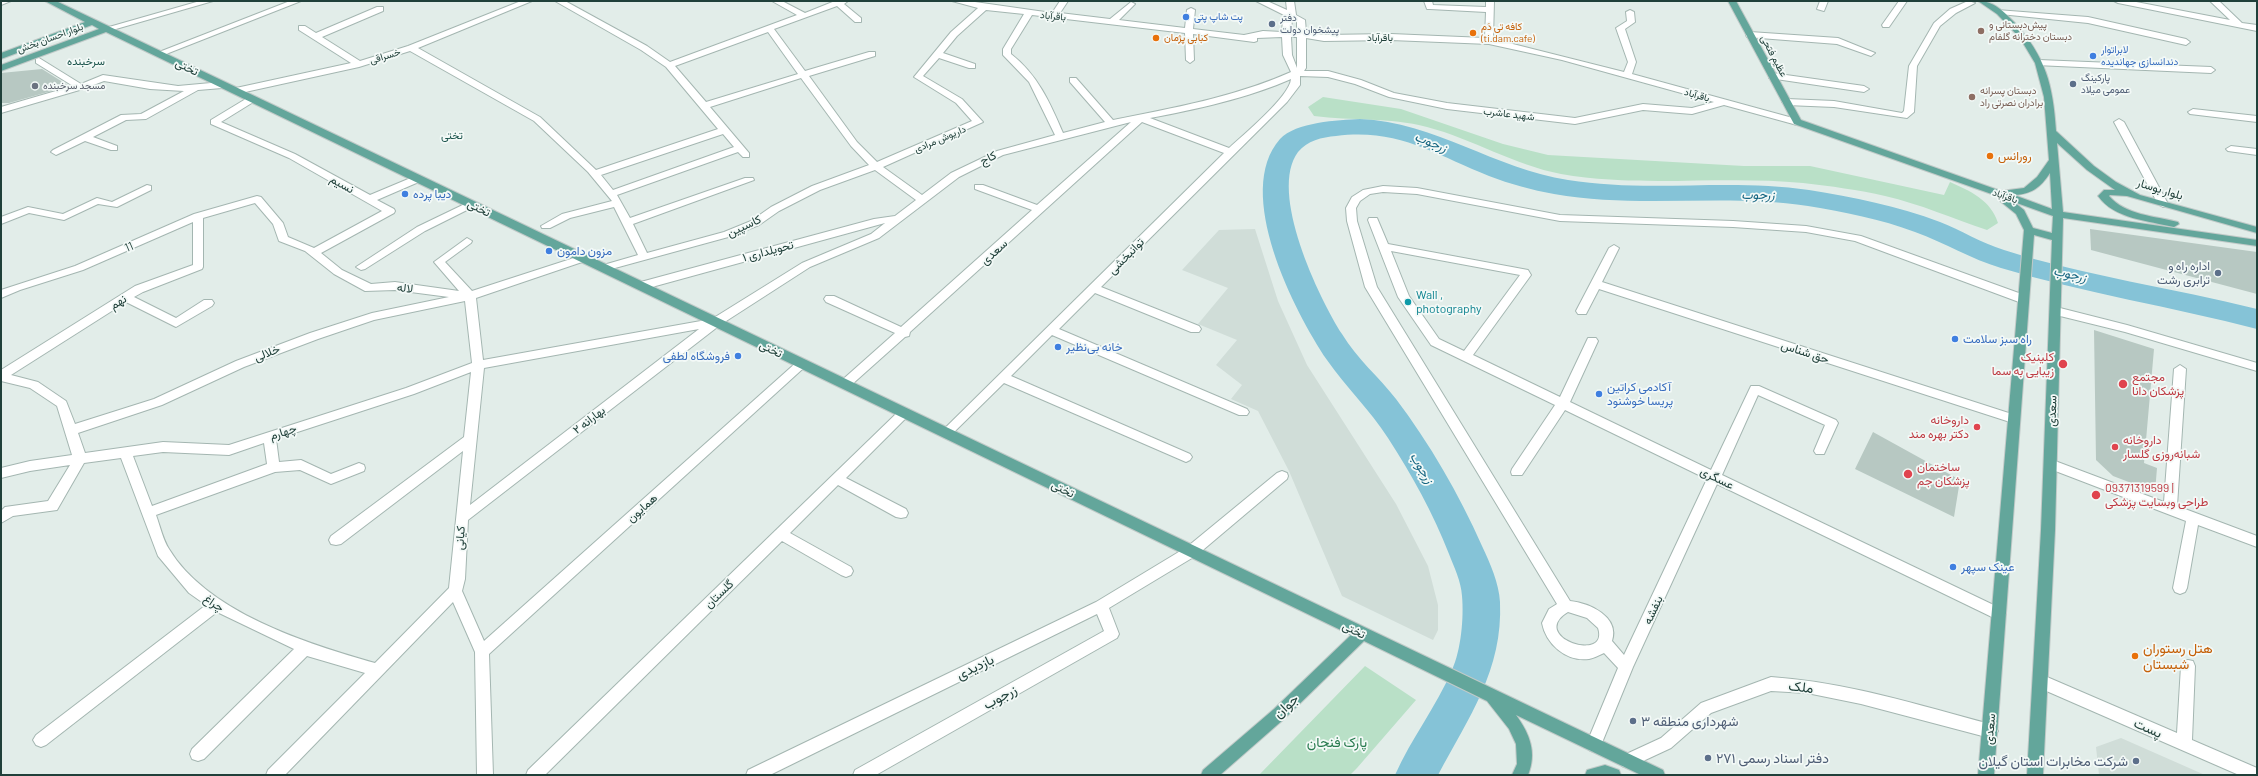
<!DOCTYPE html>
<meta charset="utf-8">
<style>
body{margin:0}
#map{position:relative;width:2258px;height:776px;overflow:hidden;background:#e2ede9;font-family:Barlow,sans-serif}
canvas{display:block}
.frame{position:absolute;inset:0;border:2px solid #20403a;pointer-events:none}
</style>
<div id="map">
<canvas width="2258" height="776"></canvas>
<div class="frame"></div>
</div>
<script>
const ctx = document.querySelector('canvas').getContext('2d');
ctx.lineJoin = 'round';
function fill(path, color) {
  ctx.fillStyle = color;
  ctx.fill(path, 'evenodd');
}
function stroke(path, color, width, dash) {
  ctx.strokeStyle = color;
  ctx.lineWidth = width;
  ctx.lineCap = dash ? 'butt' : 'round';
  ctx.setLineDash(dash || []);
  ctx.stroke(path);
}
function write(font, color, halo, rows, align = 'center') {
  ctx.font = font + ' Barlow,Vazirmatn,sans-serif';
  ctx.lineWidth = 3.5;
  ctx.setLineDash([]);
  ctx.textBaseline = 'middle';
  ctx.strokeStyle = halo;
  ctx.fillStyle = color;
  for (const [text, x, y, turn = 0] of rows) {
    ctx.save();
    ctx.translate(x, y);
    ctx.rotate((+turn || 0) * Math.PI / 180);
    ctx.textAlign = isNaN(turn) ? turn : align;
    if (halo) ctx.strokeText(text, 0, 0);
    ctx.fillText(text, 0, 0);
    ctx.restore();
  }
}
fill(new Path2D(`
 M1255,229L1278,301L1307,365L1396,504L1428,566L1438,605V630L1433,640L1342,596L1289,471L1258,411L1231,399L1242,385L1216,365L1237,340L1198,324L1228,288L1182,270L1219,230Z
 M2121,738L2205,775H2099L2096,747Z`), '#d0ddd8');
fill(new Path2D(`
 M1323,97L1401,109L1503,144L1548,155L1744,166H1810L1944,195L1950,182C1970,191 1991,200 1998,223L1987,230C1954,219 1920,204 1885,196C1859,190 1830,186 1803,183C1722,175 1641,188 1561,174C1514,165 1473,139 1427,127C1389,117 1352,121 1314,116L1308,107Z
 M1365,666L1416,700L1357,768L1350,775H1259Z`), '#b9e0c7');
fill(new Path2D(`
 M1360,119C1435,122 1495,169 1568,180C1648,193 1729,178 1809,190C1853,197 1898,206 1940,222C1961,230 1981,243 2004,250C2086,276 2173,288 2257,309V329C2172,307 2085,293 2001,268C1971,259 1945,243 1915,232C1881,219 1844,212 1808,206C1725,193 1639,209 1554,194C1532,190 1510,184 1489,176C1434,154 1398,128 1336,136C1322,137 1307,141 1298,152C1268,192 1319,298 1342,334C1357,359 1379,377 1396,399C1430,444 1459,494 1482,546C1490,563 1499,583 1500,602C1503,670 1469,717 1438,775H1395C1411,739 1436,707 1452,670C1461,650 1464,618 1462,596C1461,581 1454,567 1449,554C1433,513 1412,475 1388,438C1370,410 1346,387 1327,360C1294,311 1233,192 1280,139C1296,122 1338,120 1360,119Z`), '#85c3d7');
fill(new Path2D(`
 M42,69L69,86L9,103H1V73Z
 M2090,229L2257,252V294L2091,250Z
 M2094,330L2154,349L2144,463L2157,468L2155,492L2113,476L2096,460Z
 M1873,432L1960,480L1954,517L1855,469Z`), '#b7c8c2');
const minor = new Path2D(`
 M1,1H11L1,5Z
 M200,1H213L109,31L102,29Z
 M290,1H301L161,56L154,54Z
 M521,1H532L418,48L540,117L596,170L718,129L666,67L641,50L555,1H565L647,46L670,62L797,15L772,1H782L805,13L835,1H848L844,4L861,18V22H855L837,6L774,29L805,71L869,52H875V56L809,76L857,142L877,162L972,121L956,103L914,77L951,32L978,8L952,1H968L1052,13L1060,1H1068L1060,13L1110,19L1131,2L1135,4L1119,20L1185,28L1187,10L1191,8L1195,10L1193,29L1244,35L1263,31L1282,32L1283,19L1286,16L1256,1H1267L1287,10L1286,1H1294L1296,15L1305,20L1306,32L1324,35L1391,34L1485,38L1486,12L1430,9H1427L1424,1H1432L1433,5L1486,7V1H1494L1493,39L1624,72L1628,62L1616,28L1627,21L1626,12L1630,10L1634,12L1635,22L1625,29L1636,62L1632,74L1800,120L1802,122L1797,125L1724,105L1692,114L1643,110L1575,124L1447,109L1389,97L1355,84L1328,77L1300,76V85L1287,102L1101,287L1199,326L1201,329L1199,332H1191L1095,293L1059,329L1247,409L1249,412L1247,415H1239L1052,335L1011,376L1190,454L1192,457L1190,460L1186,462L1004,383L950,436H942L940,433L1224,153L1142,122L910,332L909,336L905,337L849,387H841L839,384L841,381L895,333L826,302L824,299L826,296H834L901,327L1032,210L975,189V185H983L1037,205L1131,122L1003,155L959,177L879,238L810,267L720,325L468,520L465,579L462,591L484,641L798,361L802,360L808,364L489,654L493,775H477L475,652L453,602L285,775H266L268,770L365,673L307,656L204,759L198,761L192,759L190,754L192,749L294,649L217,612L46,745L41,747L36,745L33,740L36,735L206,605L189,593L158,556L121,458L84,463L57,510L13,516L1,523V511L5,507L48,501L70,465L30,471L1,478V468L30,461L72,455L57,406L30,388L1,381V370L135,286L193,265V222L83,270L20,290L1,298V290L75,266L194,214L257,196L261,197L283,223L288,237L314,248L382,211L289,158L211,124V120L249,97H255V101L221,122L295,154L370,195L413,177H421V181L377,200L394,209L395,211L394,213L321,253L342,270L371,284L395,282L459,291L434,262L467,238L472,241L471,243L445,262L472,291L580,256H588L589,258L588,260L476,298L483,360L712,319L802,263L871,234L885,223L641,290L635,286L637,283L874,219L895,216L916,200L875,170L820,190L779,211L759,225L732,236L604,271L600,270L599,268L600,266L638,255L614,207L570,218L550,228H542L541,226L562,214L612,201L588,172L534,121L410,51L359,67L236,94L231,91L236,88L351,63L299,30V26H305L316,33L377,7H383V11L322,37L360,61L408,46ZM986,10L1024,14L1003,49V55L1029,82L1055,135L997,151L951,173L922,195L883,167L983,122L962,99L923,76L939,58L969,68H975V64L943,53L957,36ZM1032,15L1185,33L1186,60L1190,63L1194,60L1193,34L1254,42L1257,41V38L1282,37L1283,55L1291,72C1235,97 1173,108 1113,120L1076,78H1070V82L1105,122L1063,133C1050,103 1038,75 1011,54V49ZM1292,19L1297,21V32H1291ZM768,32L798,74L706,102L675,66ZM1291,37H1297V68L1292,55ZM1306,38L1324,41L1391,40L1489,44L1562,60L1714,102L1692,108L1643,104L1575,118L1447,103L1394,93L1361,80L1328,71H1304L1306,68ZM801,78L851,146L869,165L812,186L771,207L751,221L724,232L647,253L633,224L754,180L753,178H745L630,218L617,195L738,152L743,157H749V153L710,107ZM1291,79C1290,96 1243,135 1229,148L1150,118C1194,110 1251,97 1291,79ZM723,134L734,147L613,190L601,175ZM255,203L273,224L279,241L305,251L334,274L365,291L395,290L449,297L372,313L310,333L236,361L154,399L75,424L66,401L38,382L11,375L126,302L176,327L212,306L214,303L212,300H204L176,318L134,297L143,292L202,269L203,267V218ZM465,301L472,363L406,388L229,445L163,442L85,453L78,433L162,405L244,367L318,339L374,320ZM699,329L470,505L484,368ZM471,372L464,437L331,536L329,540L331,544L336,545L341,544L463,451L449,588L375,663C307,644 207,612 169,549C163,540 160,526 156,515L275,472L300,470L331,484L364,471L365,468L364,465L359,463L331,474L301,460L279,462L276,439L414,394ZM264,443L267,464L152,506L133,456L163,452L229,455Z
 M1820,1H1828L1824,11L1817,9Z
 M1899,1H1907L1889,27H1883L1882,25Z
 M1968,1L1975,3L1956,13L1940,26L1917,66L1914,112L1907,118L1834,107L1787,105L1782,102L1787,99L1834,101L1902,113L1904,111L1909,66L1934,23L1950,9Z
 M2114,1H2131L2230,20L2210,1H2219L2242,23L2257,25V31L2118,3Z
 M1997,10L2088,17L2186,39L2190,42L2186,45L2088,23L2000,14L1996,12Z
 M1750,32L1838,38L1875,53L1871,56L1837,44L1747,37L1746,35Z
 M39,58L81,84L103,75L178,86L222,82L227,85L222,88L198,90L146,119L126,120L93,137L117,146V150H111L85,141L56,155L51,152L53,150L121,115L141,114L184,91L150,89L104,81L83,89L1,113V107L73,86L36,63V59Z
 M2039,60L2211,67L2215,70L2211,73L2036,65V61Z
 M1772,73L1864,86L1869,89L1864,92L1769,78V74Z
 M2193,109L2257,116V122L2190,114L2188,112Z
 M2119,119L2124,122L2168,204L2167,206L2163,207L2158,204L2114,122Z
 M2231,146L2257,149V155L2228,151L2226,149Z
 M147,185L151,186V190L117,207L98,204L64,220L29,213L1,224V217L28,207L63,214L97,198L112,202Z
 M1383,186L1417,188L1560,215L1733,221L1806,226L1861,236L2027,296L2029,299L2027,302H2019L1855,241L1806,232L1733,227L1560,221L1417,194L1383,192L1370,194L1360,201L1356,208L1357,221L1377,287L1570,601C1590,603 1620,617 1612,641L1624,655L1707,479L1565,410L1522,475H1512L1511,472L1512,469L1555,405L1431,345L1398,297L1368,220L1369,218H1377L1388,244L1528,270L1531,275L1473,355L1560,397L1588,338H1596L1598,341L1570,402L1711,470L1751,386H1759L1836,420L1838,423L1824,454H1816L1814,451L1825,425L1758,395L1722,475L2004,610L2006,614L2004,618L1999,620L1994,618L1717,484L1633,667L1599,750L1594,752L1589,750L1586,745L1618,668L1604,653C1599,655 1594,658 1589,659C1566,662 1546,644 1542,623L1549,609L1557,604L1365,287L1347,221L1346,208L1352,197L1363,190ZM1391,251L1520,275L1464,351L1439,339L1409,296ZM1568,612L1587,618L1598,628C1610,664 1527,637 1568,612Z
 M471,201L475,202V206L425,231L365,269L361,270L356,267L417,227Z
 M1614,245L1619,248L1602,282L2018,416L2020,419L2014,423L2010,422L1599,289L1586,314H1578L1576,311L1609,248Z
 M2056,307L2127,325L2257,363V371L2125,332L2052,314L2050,311Z
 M2180,365L2186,369L2177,506L2257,536V547L2198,525L2187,588L2185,592L2180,594L2175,592L2173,588L2186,521L2045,467L2044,464L2045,461H2055L2164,502L2174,369Z
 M904,409L910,413L908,416L846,478L906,509L908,513L906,517L901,518L896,517L838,485L790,533L851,567L853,571L851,575L846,577L841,575L782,541L545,775H526L528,770L900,410Z
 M1282,471L1287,473L1288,476L1287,479L1197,555L1109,608L1119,634L1117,638L876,775H853L855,770L1104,631L1097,614L770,775H746L748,770L1096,602L1187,547L1277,473Z
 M2188,660L2193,661L2195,666L2192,740L2257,768V775H2239L2035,686L2033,681L2035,676L2040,674L2177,733L2181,666L2183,661Z
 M1771,677C1846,682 1918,705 1990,724L1995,726L1998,731L1995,736L1990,738L1861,704L1807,693L1771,691L1711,713L1671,748L1628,768L1622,766L1620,761L1622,756L1661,738L1701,703Z`);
const major = new Path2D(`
 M45,1H56L1663,770L1665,775H1641L1516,715C1530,734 1537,753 1528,775H1512L1517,764L1516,744L1509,729L1487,701L1364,641L1284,719L1220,775H1201L1203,770L1274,709L1351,635L106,32L1,71V65L99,29L92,25L1,59V53L85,22Z
 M1728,1H1736L1801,120L2001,191L2024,188L2037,177L2049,160L2044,97L2035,63L2020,38L1997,14L1978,1C1994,1 2003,11 2014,22C2046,57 2053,85 2056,131L2094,166L2116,182L2140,195L2257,227V233L2127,196L2110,195L2109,196C2125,215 2155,216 2178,222L2179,224L2174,227C2149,221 2114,219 2098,196L2104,190H2115L2087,170L2057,143L2063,212L2257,240V246L2063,218L2055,530L2043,775H2027L2041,530L2052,240L2034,235L1994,775H1978L2024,230L2016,214L2000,201V197L1794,124ZM2050,173L2052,209L2014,195C2032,194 2040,188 2050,173ZM2014,202L2053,216L2052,233L2033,228L2024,210Z
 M1605,765L1619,770L1621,775H1585L1587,770Z`);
stroke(minor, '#a4b6b1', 2);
stroke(major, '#c1cac8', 2);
fill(minor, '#fff');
fill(major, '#63a69b');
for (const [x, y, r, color] of [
 [1186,17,4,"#3f7fe0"],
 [1272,24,4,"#5c6f8a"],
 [1981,31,4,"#8d6e63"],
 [1473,33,4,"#e8710a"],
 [1156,38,4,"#e8710a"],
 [2093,56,4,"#3f7fe0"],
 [2073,84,4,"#5c6f8a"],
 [35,86,4,"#6b7280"],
 [1972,97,4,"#8d6e63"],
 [1990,156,4,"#e8710a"],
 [405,194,4,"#3f7fe0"],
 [549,251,4,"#3f7fe0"],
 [2218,273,4,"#5c6f8a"],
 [1408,302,4,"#0f9aa8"],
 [1955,339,4,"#3f7fe0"],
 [1058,347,4,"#3f7fe0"],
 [738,356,4,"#3f7fe0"],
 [2063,364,5,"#e0444e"],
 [2123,384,5,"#e0444e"],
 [1599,394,4,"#3f7fe0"],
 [1977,427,4,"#e0444e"],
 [2115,447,4,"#e0444e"],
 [1908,474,5,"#e0444e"],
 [2096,495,5,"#e0444e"],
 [1953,567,4,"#3f7fe0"],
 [2135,656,4,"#e8710a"],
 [1633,721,4,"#5c6f8a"],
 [1708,758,4,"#5c6f8a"],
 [2136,761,4,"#5c6f8a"]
]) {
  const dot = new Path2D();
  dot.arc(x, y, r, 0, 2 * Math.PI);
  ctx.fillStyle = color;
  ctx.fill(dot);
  stroke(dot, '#f3f9f7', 1.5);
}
write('10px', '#20403a', '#f3f9f7', [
 ["باقرآباد",1053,16,6],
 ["بلوار احسان بخش",50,38,-20],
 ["باقرآباد",1380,38],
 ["خسراقی",385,56,-17],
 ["عظیم فتحی",1774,56,62],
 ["باقرآباد",1697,95,15],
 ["شهید عاشرب",1509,114,7],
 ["داریوش مرادی",940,139,-23],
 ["باقرآباد",2005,196,19]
]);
write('10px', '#366cbe', '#f3f9f7', [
 ["پت شاپ پتی",1194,17],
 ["لابراتوار",2101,50],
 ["دندانسازی جهاندیده",2101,62]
], 'left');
write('10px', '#4e5e75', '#f3f9f7', [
 ["دفتر",1280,18],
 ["پیشخوان دولت",1280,30],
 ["پارکینگ",2081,78],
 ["عمومی میلاد",2081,90]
], 'left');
write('10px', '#785e54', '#f3f9f7', [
 ["پیش‌دبستانی و",1989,25],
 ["دبستان دخترانه گلفام",1989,37],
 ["دبستان پسرانه",1980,91],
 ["برادران نصرتی راد",1980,103]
], 'left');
write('10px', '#c56008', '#f3f9f7', [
 ["کافه تی دَم",1481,27],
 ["(ti.dam.cafe)",1481,39],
 ["کبابی پژمان",1164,38]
], 'left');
write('10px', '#5b616d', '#f3f9f7', [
 ["مسجد سرخبنده",43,86]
], 'left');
write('11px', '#1a534b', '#f3f9f7', [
 ["سرخبنده",86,61],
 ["تختی",452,135]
]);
write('12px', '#20403a', '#f3f9f7', [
 ["تختی",187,67,26],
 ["کاج",988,158,-26],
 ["نسیم",342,184,29],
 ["بلوار بوسار",2160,189,17],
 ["تختی",479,208,26],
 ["کاسپین",744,226,-25],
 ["11",129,247,-23],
 ["تحویلداری ۱",768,251,-15],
 ["سعدی",994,252,-42],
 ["توانبخشی",1126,256,-45],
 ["لاله",405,288,6],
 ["نهم",118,302,-32],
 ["تختی",771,349,26],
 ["حق شناس",1805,352,18],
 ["خلالی",267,353,-21],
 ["سعدی",2052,411,-88],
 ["بهارانه ۲",589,420,-38],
 ["چهارم",283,432,-18],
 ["عسگری",1717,478,26],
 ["تختی",1063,489,26],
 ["همایون",642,508,-42],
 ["کیانی",460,538,-86],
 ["گلستان",719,594,-44],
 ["چراغ",214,603,34],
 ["بنفشه",1653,610,-65],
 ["تختی",1354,630,26],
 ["سعدی",1990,729,-85]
]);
write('12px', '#c56008', '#f3f9f7', [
 ["رورانس",1998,156]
], 'left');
write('12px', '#366cbe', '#f3f9f7', [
 ["دیبا پرده",413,194],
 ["مزون دامون",557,251],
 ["راه سبز سلامت",1963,339],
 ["خانه بی‌نظیر",1066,347],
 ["فروشگاه لطفی",730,356,"right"],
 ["آکادمی کراتین",1607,387],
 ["پریسا خوشنود",1607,401],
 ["عینک سپهر",1961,567]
], 'left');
write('12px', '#4e5e75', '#f3f9f7', [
 ["اداره راه و",2210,266],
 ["ترابری رشت",2210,280]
], 'right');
write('12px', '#0d838f', '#f3f9f7', [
 ["Wall ,",1416,295],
 ["photography",1416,309]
], 'left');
write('12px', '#be3a42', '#f3f9f7', [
 ["کلینیک",2054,357,"right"],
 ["زیبایی به سما",2054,371,"right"],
 ["مجتمع",2132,377],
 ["پزشکان دانا",2132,391],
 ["داروخانه",1969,420,"right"],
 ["دکتر بهره مند",1969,434,"right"],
 ["داروخانه",2123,440],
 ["شبانه‌روزی گلسار",2123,454],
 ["ساختمان",1917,467],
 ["پزشکان جم",1917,481],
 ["09371319599 |",2105,488],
 ["طراحی وبسایت پزشکی",2105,502]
], 'left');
write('italic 13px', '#156581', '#f3f9f7', [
 ["زرجوب",1431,142,22],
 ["زرجوب",1758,195],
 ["زرجوب",2070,274,13],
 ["زرجوب",1422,468,60]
]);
write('14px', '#c56008', '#f3f9f7', [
 ["هتل رستوران",2143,648],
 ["شبستان",2143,664]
], 'left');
write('14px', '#20403a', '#f3f9f7', [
 ["بازدیدی",975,667,-26],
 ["ملک",1801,687,6],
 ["زرجوب",1000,697,-29],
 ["جوان",1286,706,-43],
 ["پست",2148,728,24]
]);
write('14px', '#4e5e75', '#f3f9f7', [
 ["شهرداری منطقه ۳",1641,721],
 ["دفتر اسناد رسمی ۲۷۱",1716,758],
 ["شرکت مخابرات استان گیلان",2128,761,"right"]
], 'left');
write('14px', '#277a4e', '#f3f9f7', [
 ["پارک فنجان",1337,742]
]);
</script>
